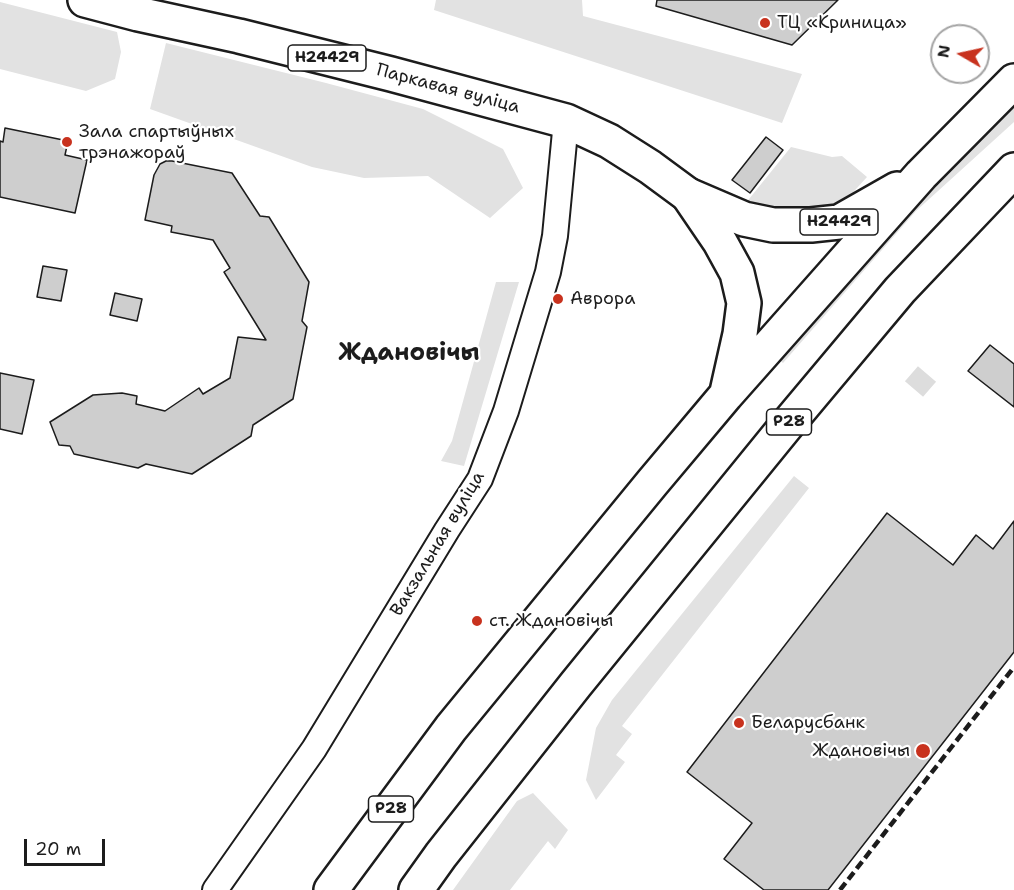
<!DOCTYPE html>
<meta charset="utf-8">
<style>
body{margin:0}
#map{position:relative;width:1014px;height:890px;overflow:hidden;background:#fff;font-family:"Shantell Sans",sans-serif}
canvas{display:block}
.north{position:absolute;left:930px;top:24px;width:60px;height:60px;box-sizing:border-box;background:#fff;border:2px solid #a4a4a4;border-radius:50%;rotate:279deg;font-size:16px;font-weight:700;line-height:24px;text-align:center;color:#1c1c1c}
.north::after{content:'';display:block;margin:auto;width:21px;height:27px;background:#c8321e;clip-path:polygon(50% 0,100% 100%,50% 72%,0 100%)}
.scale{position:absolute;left:24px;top:839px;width:81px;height:27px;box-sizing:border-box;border:3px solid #1c1c1c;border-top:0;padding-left:8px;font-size:18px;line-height:21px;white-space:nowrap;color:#1c1c1c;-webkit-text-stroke:4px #fff;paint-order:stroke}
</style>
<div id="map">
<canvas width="1014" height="890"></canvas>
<div class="north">N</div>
<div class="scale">20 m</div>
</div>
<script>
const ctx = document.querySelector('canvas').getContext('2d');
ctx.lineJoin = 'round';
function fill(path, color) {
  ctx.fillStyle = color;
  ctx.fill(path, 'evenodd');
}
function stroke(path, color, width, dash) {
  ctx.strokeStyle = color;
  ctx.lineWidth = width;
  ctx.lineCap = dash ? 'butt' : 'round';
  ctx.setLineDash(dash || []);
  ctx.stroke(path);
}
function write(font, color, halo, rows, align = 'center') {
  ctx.font = font + ' "Shantell Sans",sans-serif';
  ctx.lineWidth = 4.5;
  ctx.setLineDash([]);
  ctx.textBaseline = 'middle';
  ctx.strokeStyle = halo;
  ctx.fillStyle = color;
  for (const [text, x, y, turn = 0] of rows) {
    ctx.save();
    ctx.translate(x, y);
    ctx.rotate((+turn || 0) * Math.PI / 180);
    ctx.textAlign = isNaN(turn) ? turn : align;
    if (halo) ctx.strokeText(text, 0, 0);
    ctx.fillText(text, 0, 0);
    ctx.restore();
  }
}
fill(new Path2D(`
 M436,0H582L583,16L802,74L782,123L434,10Z
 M0,2L117,32L121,52L115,79L86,91L0,69Z
 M166,43L326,83L423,109L503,149L523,188L490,218L428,176L364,178L312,167L150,109Z
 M1014,103V122L916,211L783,363L773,355L895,215Z
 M791,147L832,157L842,156L867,177L846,200L820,212L793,213L745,204Z
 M496,282H519L464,466L441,461L452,441Z
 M794,476L809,488L622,726L632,734L616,755L625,762L596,800L586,780L596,728L612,700Z
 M533,793L568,830L555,849L548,841L510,890H453L517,801Z`), '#e2e2e2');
const building = new Path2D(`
 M657,0H838L792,45L656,6Z
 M5,128L68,141L65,155L87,160L75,213L0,197V141L3,142Z
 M766,137L783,150L750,193L732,180Z
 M166,161H172L232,173L260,216L269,217L309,282L302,321L307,327L293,399L253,425L251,436L192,474L146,464L138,468L74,454L70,446L59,445L50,422L93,395L122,393L137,396L136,404L165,411L199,388L203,394L230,378L238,337L266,340L224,272L230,268L213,240L171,232L172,226L145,220L154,175L160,164Z
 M43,266L67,270L61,301L37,297Z
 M115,293L142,299L137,321L110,315Z
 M990,345L1014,364V407L968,371Z
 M0,373L34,380L22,434L0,429Z
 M887,513L953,565L976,535L993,549L1014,521V652L828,890H764L724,859L752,823L687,772Z`);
fill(building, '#cecece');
stroke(building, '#1c1c1c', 1.5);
stroke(new Path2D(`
 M914,389L927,374`), '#ddd', 24, [24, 12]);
const street = new Path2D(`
 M215,890L314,749L447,530L480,479L506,411L548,272L555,236L566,121`);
const primary = new Path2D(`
 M85,0L138,14L239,36L391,74L566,121L609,141L650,167L688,195`);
const highway = new Path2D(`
 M688,195L744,219L773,225H811L839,222L897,189
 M688,195L720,242L737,273L744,303L740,334L727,392
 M331,890L451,728L652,483L726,395L921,175L1014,81
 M416,890L441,855L576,684L786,426L900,290L1014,170`);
stroke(street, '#1c1c1c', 28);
stroke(primary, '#1c1c1c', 38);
stroke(highway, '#1c1c1c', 38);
stroke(street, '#fff', 24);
stroke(primary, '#fff', 33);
stroke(highway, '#fff', 33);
stroke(new Path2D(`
 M840,890L1014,667`), '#1c1c1c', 4.5, [9, 4.5]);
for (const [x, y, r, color] of [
 [765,23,6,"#c8321e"],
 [67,142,6,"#c8321e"],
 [558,299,6,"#c8321e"],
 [477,621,6,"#c8321e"],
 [739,723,6,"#c8321e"],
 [923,751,8,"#c8321e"]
]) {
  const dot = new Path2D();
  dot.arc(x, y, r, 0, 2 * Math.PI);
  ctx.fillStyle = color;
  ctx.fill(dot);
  stroke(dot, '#fff', 2);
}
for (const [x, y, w] of [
 [327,58,78],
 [839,222,78],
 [789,422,45],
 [391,809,45]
]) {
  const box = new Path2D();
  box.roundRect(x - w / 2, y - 13, w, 26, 4.5);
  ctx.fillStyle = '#fff';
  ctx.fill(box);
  stroke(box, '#1c1c1c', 1.5);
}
write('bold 16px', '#1c1c1c', null, [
 ["Н24429",327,58],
 ["Н24429",839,222],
 ["Р28",789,422],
 ["Р28",391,809]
]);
write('18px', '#1c1c1c', '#fff', [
 ["ТЦ «Криница»",777,23],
 ["Зала спартыўных",79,132],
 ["трэнажораў",79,153],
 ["Аврора",570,299],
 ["ст. Ждановічы",489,621],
 ["Беларусбанк",751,723],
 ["Ждановічы",910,751,"right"]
], 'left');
write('18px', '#1c1c1c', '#fff', [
 ["Паркавая вуліца",448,89,15],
 ["Вакзальная вуліца",438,544,-59]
]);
write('bold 24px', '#1c1c1c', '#fff', [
 ["Ждановічы",409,354]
]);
</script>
